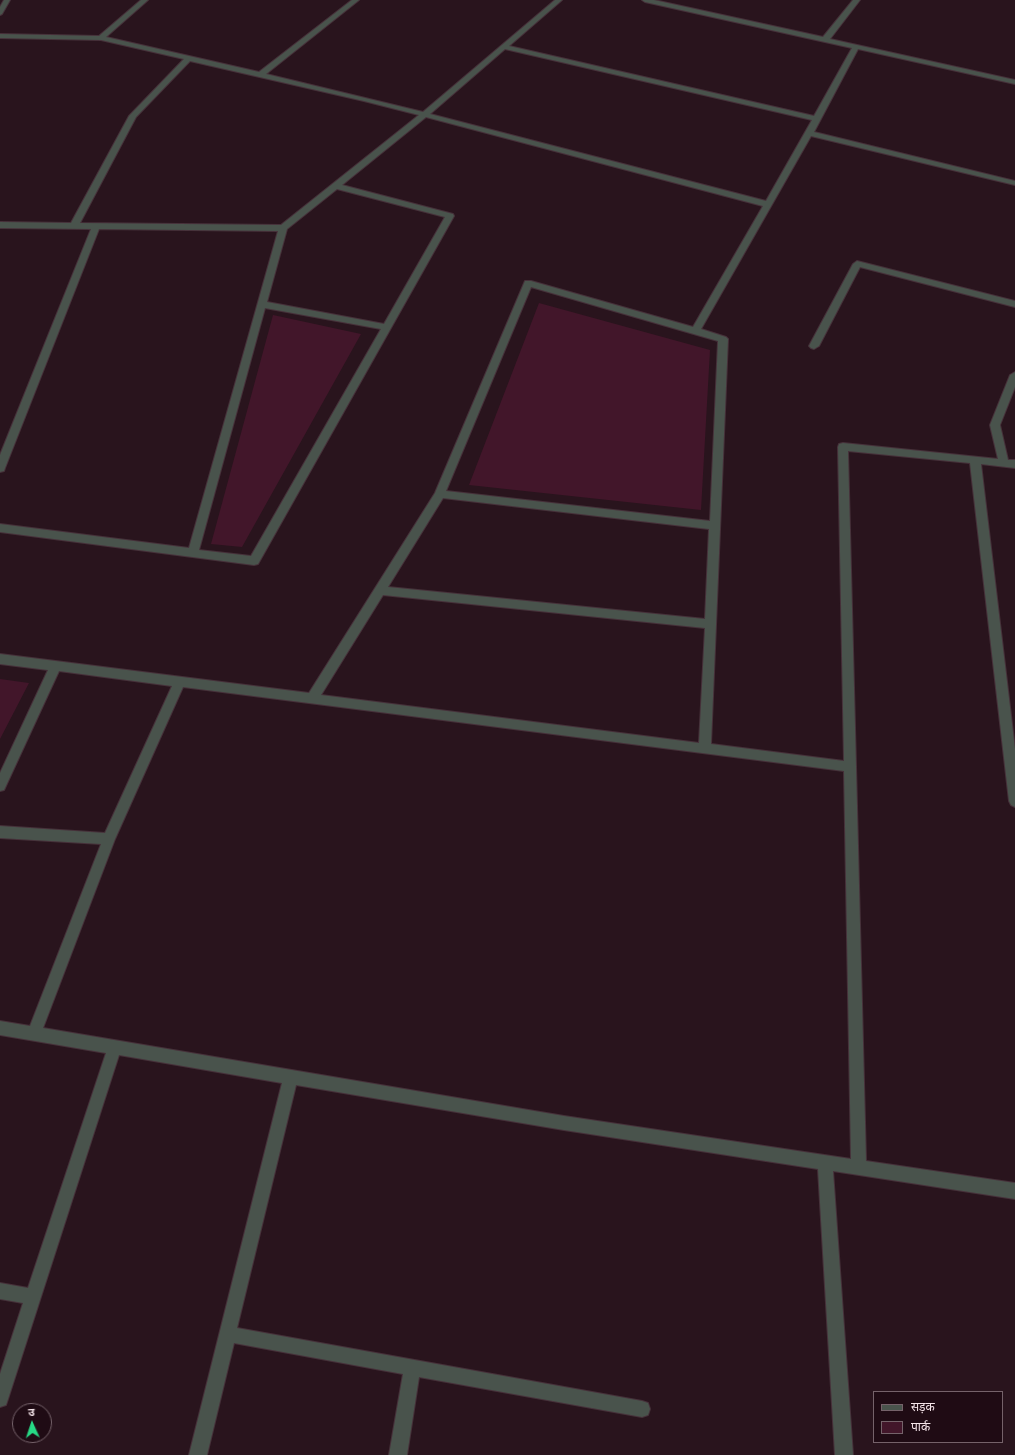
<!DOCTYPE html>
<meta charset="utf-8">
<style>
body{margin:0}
#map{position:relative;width:1015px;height:1455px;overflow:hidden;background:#29141d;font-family:"IBM Plex Serif","Noto Sans Devanagari",serif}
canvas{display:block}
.legend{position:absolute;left:873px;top:1391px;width:130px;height:52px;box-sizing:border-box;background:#1f0b14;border:1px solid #75626a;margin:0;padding:5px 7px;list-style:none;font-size:12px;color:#f5e5ea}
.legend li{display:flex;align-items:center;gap:8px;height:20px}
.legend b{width:20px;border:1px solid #75626a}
.north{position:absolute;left:12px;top:1403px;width:40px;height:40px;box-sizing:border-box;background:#1f0b14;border:1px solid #75626a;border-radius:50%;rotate:357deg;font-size:11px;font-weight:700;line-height:16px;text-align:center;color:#f5e5ea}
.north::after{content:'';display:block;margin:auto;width:14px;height:18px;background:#27d885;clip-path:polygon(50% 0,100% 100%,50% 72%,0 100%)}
</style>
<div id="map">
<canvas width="1015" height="1455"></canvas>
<ul class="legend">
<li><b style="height:5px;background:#49534c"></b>सड़क</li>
<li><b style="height:11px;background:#42162a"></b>पार्क</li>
</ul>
<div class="north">उ</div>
</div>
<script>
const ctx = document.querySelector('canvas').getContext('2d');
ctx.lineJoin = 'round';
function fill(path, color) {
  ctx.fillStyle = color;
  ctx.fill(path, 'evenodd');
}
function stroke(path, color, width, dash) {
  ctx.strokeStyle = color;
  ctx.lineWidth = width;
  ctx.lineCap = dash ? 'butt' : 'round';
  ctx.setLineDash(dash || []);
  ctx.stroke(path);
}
fill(new Path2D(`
 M539,303L710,350L701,510L469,485Z
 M273,315L361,334L242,547L211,544Z
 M0,679L29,683L0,739Z`), '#42162a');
const minor = new Path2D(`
 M4,0H10L2,14L0,15V7Z
 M141,0H148L106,37L259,72L352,0H359L266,74L423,112L555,0H562L509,46L814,116L852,48L645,2L642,0H654L823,37L853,0H860L830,39L1015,80V84L858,49L814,132L1015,181V185L811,136L701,329L726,337L728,339L711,744L844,761L838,447L839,444L843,443L998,459L990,425L1010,375L1015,372V387L1000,425L1008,460H1015V468L981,464L1015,749V807L1011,805L1009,801L970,463L848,451L866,1161L1015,1183V1199L833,1171L853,1455H835L818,1169L564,1130L296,1085L237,1328L642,1401L648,1403L650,1409L648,1415L642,1417L419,1377L407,1455H389L403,1374L234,1343L207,1455H189L282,1083L119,1055L8,1399L6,1405L0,1407V1374L23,1303L0,1299V1283L28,1288L106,1053L0,1035V1021L30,1026L101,844L0,838V826L105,833L172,686L59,671L4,790L0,791V773L48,670L0,664V654L309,693L435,493L525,281H531L693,327L763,206L426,117L342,185L453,214L454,216L258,564L254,565L0,532V524L189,548L278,231L99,229L5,468L4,471L0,472V455L91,229L0,228V222L71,223L129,116L184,59L101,40L0,38V34L99,36ZM505,49L812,120L766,201L430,114ZM190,61L364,101L419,115L281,225L80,223L136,117ZM337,189L445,217L384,324L267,302L287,229ZM531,287L718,341L710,521L446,491ZM265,308L381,329L251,556L199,550ZM443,498L709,529L705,619L388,587ZM383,595L705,628L699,743L321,695ZM183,687L844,771L851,1159L564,1116L43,1028L115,839Z
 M857,261L1015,301V307L860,267L819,346L814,349L811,348L809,346L853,264Z`);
stroke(minor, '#46313a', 2);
fill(minor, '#49534c');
</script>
